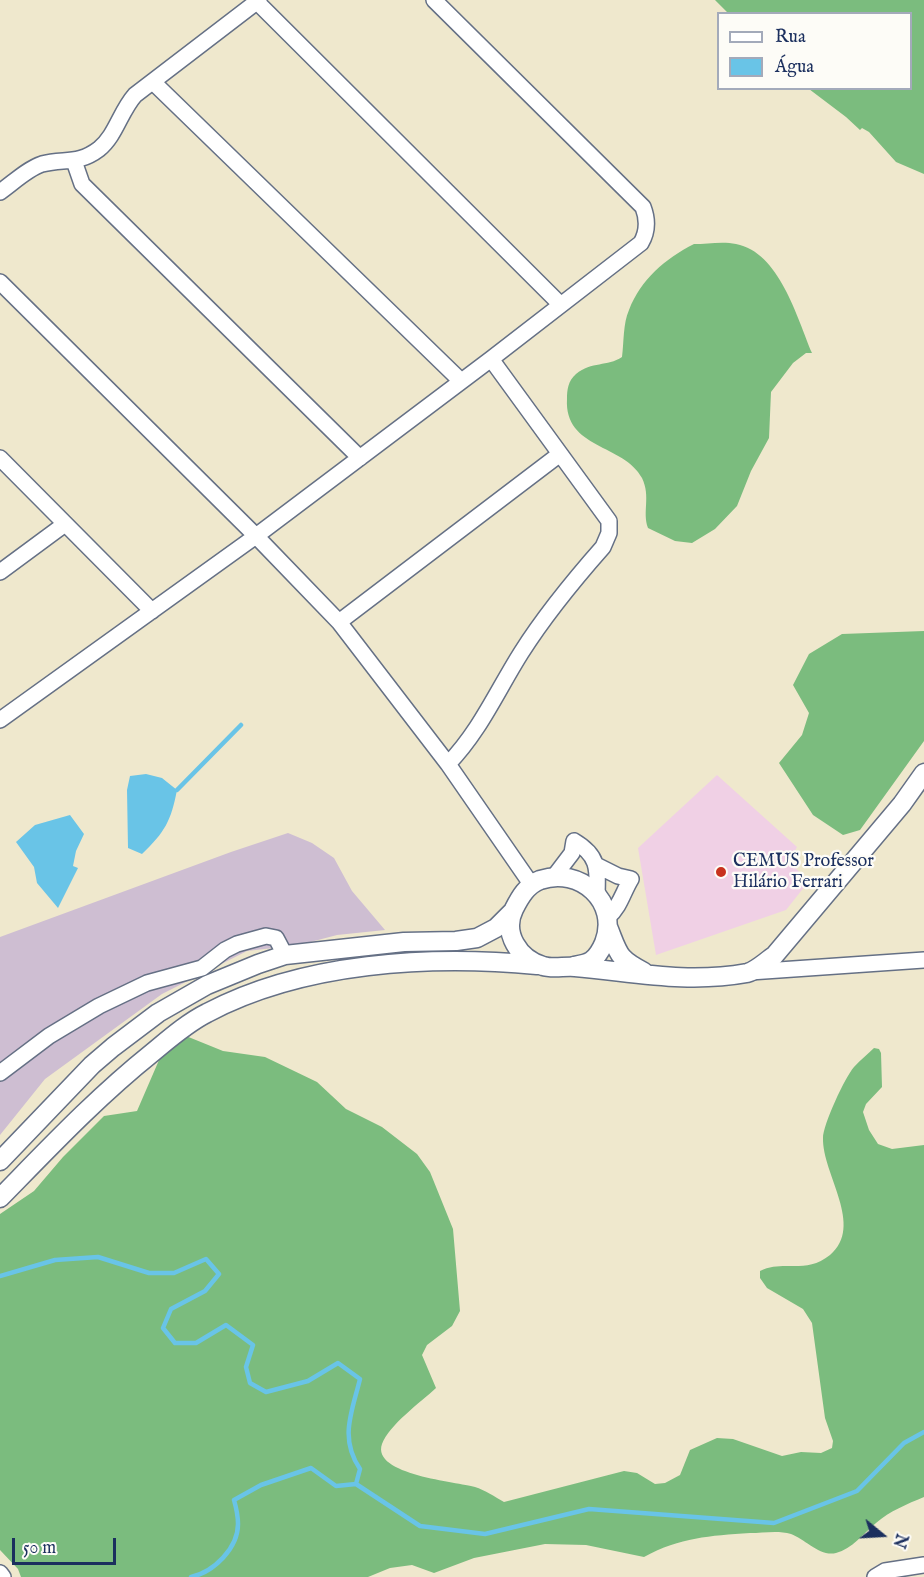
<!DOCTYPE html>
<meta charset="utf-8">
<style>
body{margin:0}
#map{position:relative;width:924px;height:1577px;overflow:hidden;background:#efe8cd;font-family:"IM FELL English",serif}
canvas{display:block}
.legend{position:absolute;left:717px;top:12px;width:195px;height:78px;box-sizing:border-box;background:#fdfcf7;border:2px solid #a3aaba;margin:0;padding:8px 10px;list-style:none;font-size:18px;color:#1b2f5e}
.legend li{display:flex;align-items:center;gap:12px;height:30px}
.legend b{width:30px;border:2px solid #a3aaba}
.north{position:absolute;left:852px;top:1505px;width:60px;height:60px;-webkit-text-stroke:4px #fdfcf7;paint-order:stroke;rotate:108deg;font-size:16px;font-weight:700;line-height:24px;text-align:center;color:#1b2f5e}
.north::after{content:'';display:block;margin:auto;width:21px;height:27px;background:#1b2f5e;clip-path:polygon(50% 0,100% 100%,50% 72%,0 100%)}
.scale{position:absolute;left:12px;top:1538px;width:104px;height:27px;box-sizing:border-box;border:3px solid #1b2f5e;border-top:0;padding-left:8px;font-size:18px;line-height:21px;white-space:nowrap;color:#1b2f5e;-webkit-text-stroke:4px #fdfcf7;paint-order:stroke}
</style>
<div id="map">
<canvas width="924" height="1577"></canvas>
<ul class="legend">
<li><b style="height:8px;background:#fff"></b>Rua</li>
<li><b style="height:16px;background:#69c4e7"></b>Água</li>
</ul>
<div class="north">N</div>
<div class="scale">50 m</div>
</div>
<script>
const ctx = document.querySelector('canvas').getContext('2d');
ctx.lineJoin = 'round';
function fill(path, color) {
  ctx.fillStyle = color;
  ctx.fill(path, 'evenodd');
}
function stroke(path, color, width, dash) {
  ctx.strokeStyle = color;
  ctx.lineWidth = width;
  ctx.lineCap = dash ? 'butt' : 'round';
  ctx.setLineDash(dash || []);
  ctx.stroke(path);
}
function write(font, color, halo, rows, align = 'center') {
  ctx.font = font + ' "IM FELL English",serif';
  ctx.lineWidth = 4.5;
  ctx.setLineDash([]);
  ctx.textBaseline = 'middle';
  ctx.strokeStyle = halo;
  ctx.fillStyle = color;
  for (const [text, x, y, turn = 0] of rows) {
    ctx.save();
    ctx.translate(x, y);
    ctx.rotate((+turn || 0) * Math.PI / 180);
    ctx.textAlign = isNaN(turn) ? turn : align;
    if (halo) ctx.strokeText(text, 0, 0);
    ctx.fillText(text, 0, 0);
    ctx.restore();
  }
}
fill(new Path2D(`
 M717,775L797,847L789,862L809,881L786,910L656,955L638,848Z`), '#f0d0e5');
fill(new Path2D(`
 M288,833L312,843L334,858L352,891L385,930L337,935L299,945L247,951L162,994L45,1079L0,1135V937L231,852Z`), '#cebed2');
fill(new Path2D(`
 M715,0H924V174L896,162L869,132L862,128L860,130L846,117L809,89L910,88V14L728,13Z
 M694,244C707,244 723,241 736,244C779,252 797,317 812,353H806L793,363L771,392L769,438L751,471L737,506L715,529L692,543L675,541L648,528C642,512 651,497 642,478C624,444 564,449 567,399C567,390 568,381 576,374C592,361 607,367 622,357C624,342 623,323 629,310C641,279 665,259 694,244Z
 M924,631V741L860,830L843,835L813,815L779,763L802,735L809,713L793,685L809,654L842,634Z
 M186,1036L223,1051L265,1057L317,1082L346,1109L382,1127L417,1154L430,1172L453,1229L460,1311L452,1326L427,1345L422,1355L436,1388C421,1402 389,1425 382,1444C371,1475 458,1482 475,1487C485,1490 495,1497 504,1502L624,1471L637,1473L655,1484L665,1483L680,1475L690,1450L717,1438L733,1439L782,1456L801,1452L821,1453L832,1448L833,1441L825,1418L812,1323L803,1309L767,1288L760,1278V1271C784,1259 805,1275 830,1255C865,1226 822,1174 823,1138C823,1125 845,1077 854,1067C860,1060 868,1054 874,1048L879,1049L881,1053L882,1087L866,1104L863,1112L869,1130L878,1144L892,1149L924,1145V1497C907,1504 890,1511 876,1523C864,1533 852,1549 836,1553C820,1557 805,1539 791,1534C778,1530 763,1533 750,1533C709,1536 681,1537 644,1557L586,1545L545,1544L474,1558L434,1573L412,1565L390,1568L368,1577H21L18,1569L0,1550V1214L34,1191L63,1157L104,1116L137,1111L169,1037Z`), '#7bbc7e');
fill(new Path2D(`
 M146,774L162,778L177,790C171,821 165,832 142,854L128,848L127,790L130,776Z
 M70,815L84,834L76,851L73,866L78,868L58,908L37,883L34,867L16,842L35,825Z`), '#69c4e7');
stroke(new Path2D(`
 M177,790L241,725
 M0,1276L55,1260L98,1257L149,1273H174L206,1259L219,1274L205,1291L171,1309L163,1328L175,1343H196L226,1325L253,1345L246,1367L250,1383L266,1392L308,1381L338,1363L360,1379C352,1412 339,1438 360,1469L356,1484L336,1486L311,1468L261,1485L234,1500C236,1507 238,1516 238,1524C238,1548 214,1572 191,1577
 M356,1484L420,1526L485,1534L589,1509L774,1523L857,1491L904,1443L924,1432`), '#69c4e7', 4.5);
const minor = new Path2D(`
 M257,2L561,305
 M153,82L461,381
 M74,161L82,184L360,458
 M0,192C13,183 27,169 42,164C64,158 78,165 99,149C116,135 120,112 135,95L259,0
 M0,282L256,536L339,622L448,764L531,884
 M0,458L152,611
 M0,572L65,524
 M339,622L560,454
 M0,720L256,536L491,359L641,243C648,231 648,220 643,207L434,0
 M448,764C480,731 497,691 521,653C545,615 573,581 603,547L609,533V521L491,359
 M596,865L618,876L631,879C623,892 620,907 608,917
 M553,878L572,853L574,841C598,855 598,868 597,894
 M750,972L924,960
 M0,1073L49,1036L99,1006L147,983L202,968L225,950L237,944L266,936L276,938L285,955
 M0,1573L3,1577
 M875,1577L885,1571L924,1565`);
const major = new Path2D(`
 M608,927C619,954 617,958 644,972
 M574,966C579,965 586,964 591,961C597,957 601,950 604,943C620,902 580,866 540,880C527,885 520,897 514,909C502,933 519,959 543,966C552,969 565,966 575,967C634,972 686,984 747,973C756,971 766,961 774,956L902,804L924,773
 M0,1161L92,1065L113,1047L158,1013L207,985L258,964L285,955L404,942L456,941L477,938L496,928L512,912
 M0,1198C49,1148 97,1097 152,1053C169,1039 187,1023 207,1013C303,962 430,955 537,965`);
stroke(minor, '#657085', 18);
stroke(major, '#657085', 21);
stroke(minor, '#fff', 15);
stroke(major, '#fff', 18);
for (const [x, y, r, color] of [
 [721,872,6,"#c8321e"]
]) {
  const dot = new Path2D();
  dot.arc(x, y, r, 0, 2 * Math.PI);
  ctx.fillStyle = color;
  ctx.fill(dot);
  stroke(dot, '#fdfcf7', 2);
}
write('18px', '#1b2f5e', '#fdfcf7', [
 ["CEMUS Professor",733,862],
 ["Hilário Ferrari",733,883]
], 'left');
</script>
